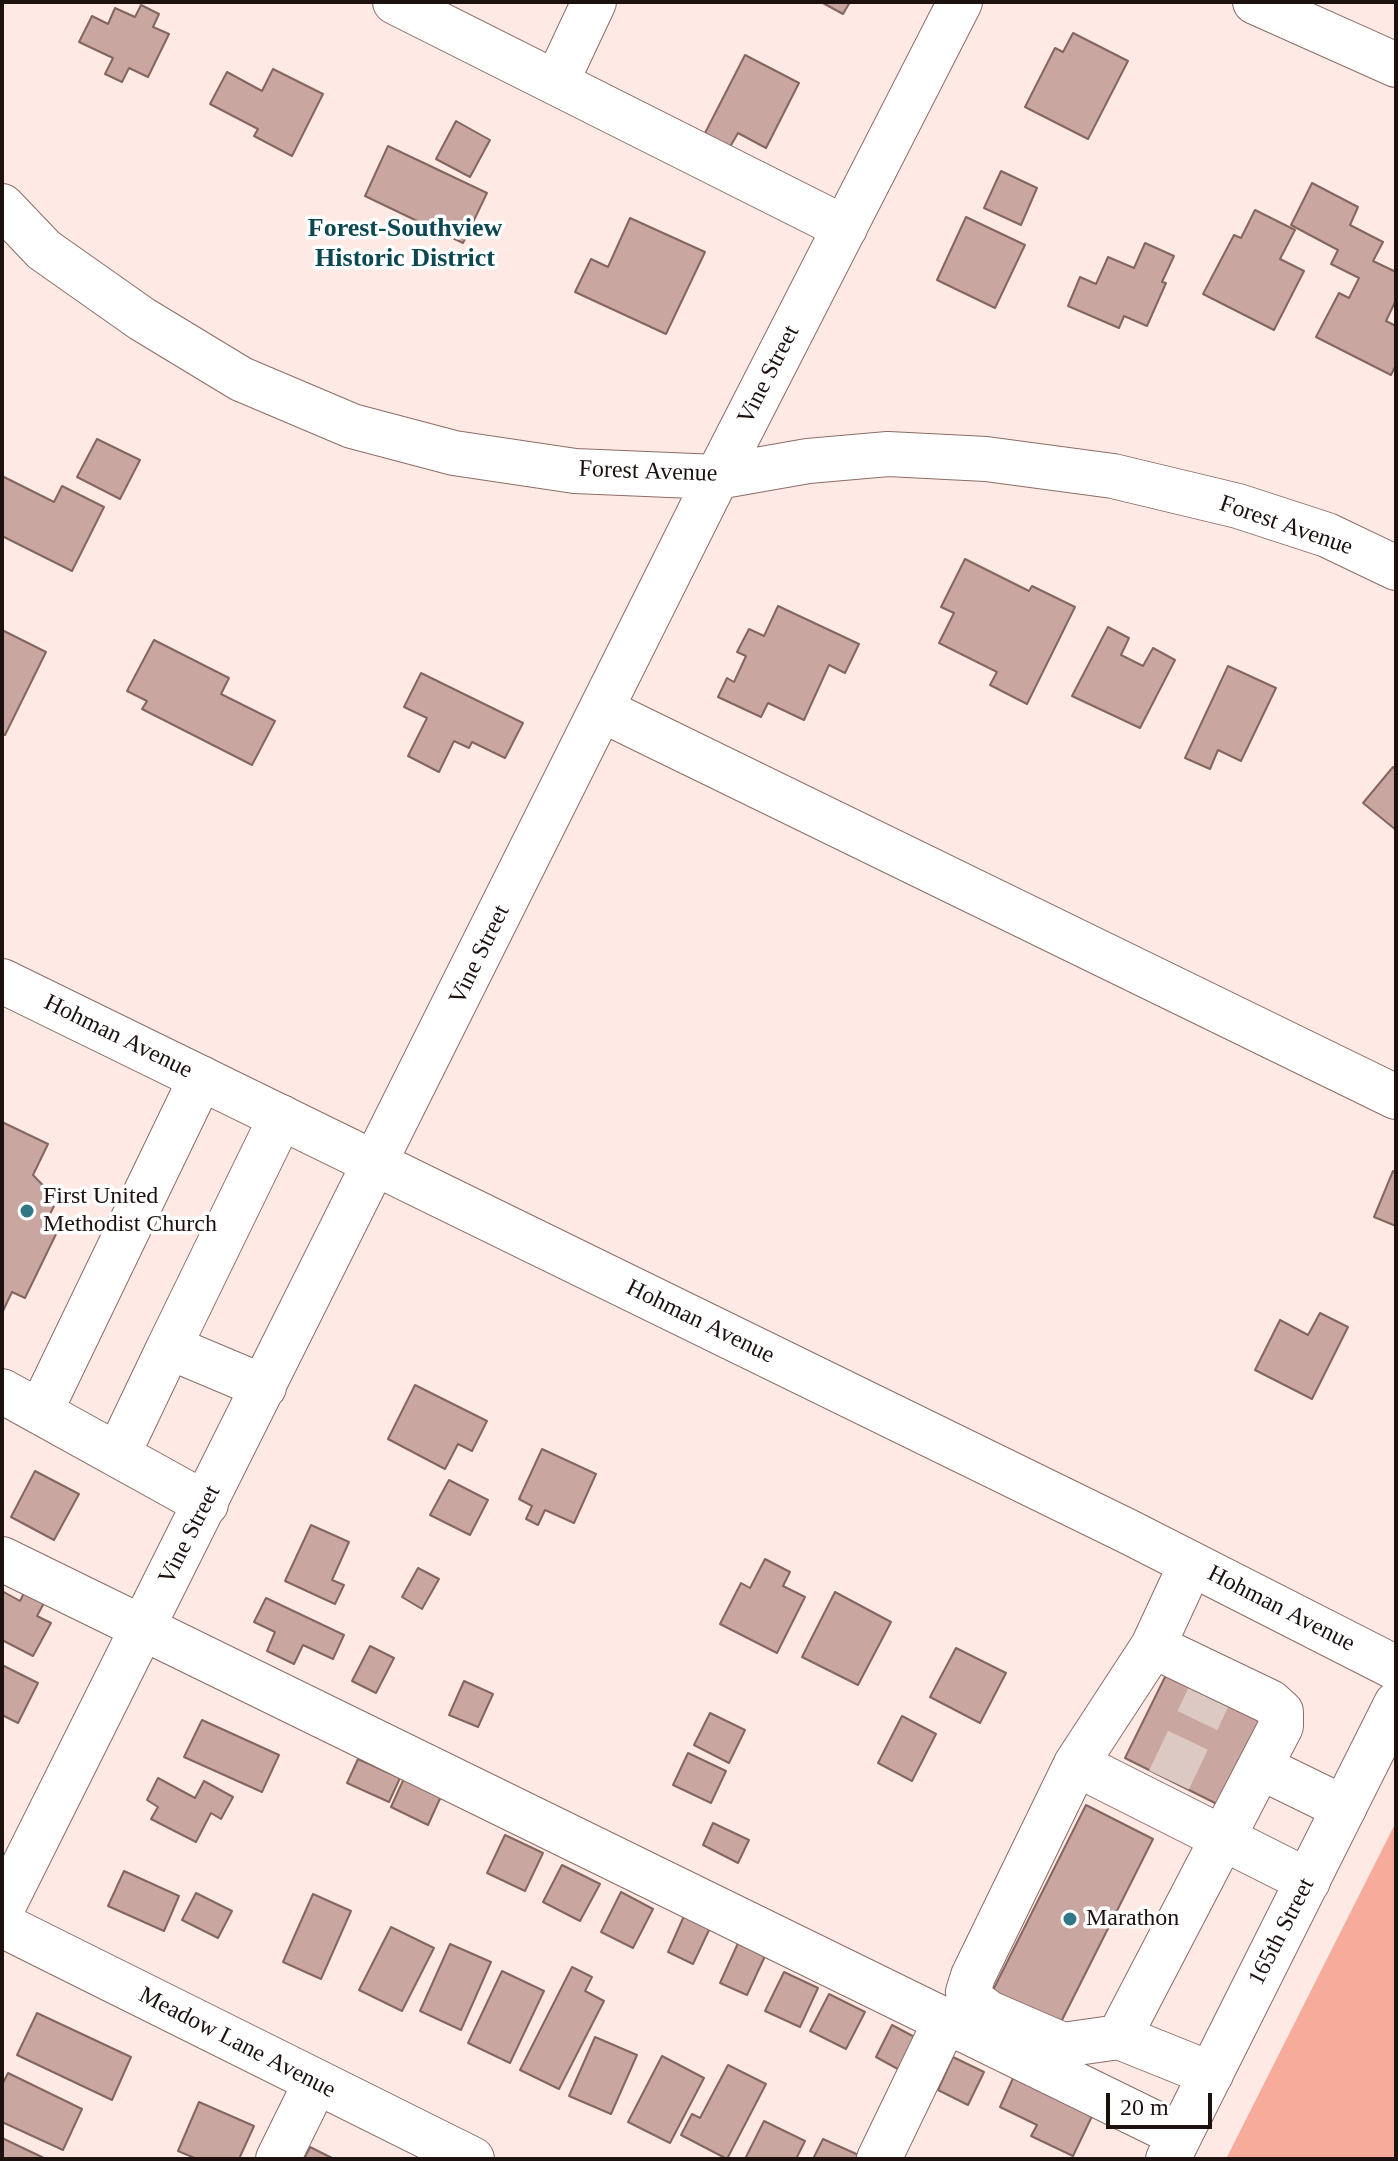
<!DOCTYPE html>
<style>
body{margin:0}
#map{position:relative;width:1398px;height:2161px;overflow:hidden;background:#ffe9e4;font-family:"Times New Roman",serif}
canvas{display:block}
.frame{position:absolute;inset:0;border:4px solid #1d110f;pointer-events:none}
.scale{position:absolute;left:1106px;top:2093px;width:106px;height:36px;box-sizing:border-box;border:4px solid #1d110f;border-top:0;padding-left:10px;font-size:24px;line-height:28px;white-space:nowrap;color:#1d110f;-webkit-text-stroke:6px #fff;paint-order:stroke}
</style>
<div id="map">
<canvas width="1398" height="2161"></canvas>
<div class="frame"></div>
<div class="scale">20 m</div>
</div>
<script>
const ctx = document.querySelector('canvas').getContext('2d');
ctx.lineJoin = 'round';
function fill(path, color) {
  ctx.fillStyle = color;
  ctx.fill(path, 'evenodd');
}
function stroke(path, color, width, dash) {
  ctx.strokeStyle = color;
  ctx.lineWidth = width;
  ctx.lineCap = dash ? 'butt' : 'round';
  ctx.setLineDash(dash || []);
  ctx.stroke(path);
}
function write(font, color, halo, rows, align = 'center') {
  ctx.font = font + ' "Times New Roman",serif';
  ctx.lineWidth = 7;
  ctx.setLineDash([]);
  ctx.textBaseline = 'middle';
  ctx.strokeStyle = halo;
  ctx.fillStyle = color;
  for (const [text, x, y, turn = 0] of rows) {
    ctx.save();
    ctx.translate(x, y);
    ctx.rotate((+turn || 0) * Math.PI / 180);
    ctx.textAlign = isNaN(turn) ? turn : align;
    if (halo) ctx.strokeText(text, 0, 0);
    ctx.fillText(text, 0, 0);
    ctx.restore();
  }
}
fill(new Path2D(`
 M1396,1822V2159H1226Z`), '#f7ab9b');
const building = new Path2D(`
 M821,2H850L843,14Z
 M141,5L159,14L153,27L169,34L148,77L129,68L122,82L105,74L113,58L79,42L92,16L108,24L115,8L135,17Z
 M1073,33L1128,61L1088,139L1025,107L1055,48L1063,52Z
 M745,55L799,83L766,148L738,133L730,147L705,133Z
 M273,69L323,94L292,156L254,136L258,129L210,104L227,72L262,91Z
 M456,121L490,140L470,177L436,159Z
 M388,146L487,193L463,243L365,196Z
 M1001,171L1037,188L1021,225L984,208Z
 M1312,183L1358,207L1350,225L1383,242L1373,261L1396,272V300L1386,321L1396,326V365L1391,375L1316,337L1339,293L1349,298L1359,278L1331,264L1338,250L1291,225Z
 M1255,210L1295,230L1280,259L1304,271L1274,330L1203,294L1234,235L1241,238Z
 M966,217L1025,245L995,308L937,280Z
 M630,218L705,252L666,334L575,292L591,259L608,267Z
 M1145,243L1174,256L1162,282L1166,283L1147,326L1124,316L1119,328L1068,306L1080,277L1096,284L1108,257L1134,268Z
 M97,439L140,460L120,499L77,477Z
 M2,476L54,502L62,486L104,507L72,571L2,536Z
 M965,559L1029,591L1032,586L1075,607L1027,704L990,685L997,672L939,643L954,613L941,607Z
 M778,606L859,644L845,673L829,665L804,720L768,703L761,717L718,697L727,678L734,682L746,656L737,652L749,629L764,636Z
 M1108,627L1129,638L1121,655L1143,666L1153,648L1175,660L1140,728L1072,696Z
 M2,630L46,652L5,735L2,734Z
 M154,640L229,678L221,694L275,721L252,765L142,709L147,701L127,691Z
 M1228,666L1276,688L1241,761L1218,750L1210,769L1185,758Z
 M421,673L523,723L505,758L472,742L469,748L454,741L439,772L408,756L427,718L404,707Z
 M1393,767L1396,770V830L1363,803Z
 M2,1122L48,1144L33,1175L57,1200L46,1222L59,1228L25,1298L12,1292L2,1313Z
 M1393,1171L1396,1173V1226L1374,1217Z
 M1320,1313L1348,1327L1312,1399L1255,1370L1280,1320L1308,1335Z
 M415,1385L487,1421L472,1451L458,1444L445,1469L388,1439Z
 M542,1449L596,1474L574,1523L545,1510L538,1525L526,1519L532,1506L519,1499Z
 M35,1471L79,1494L54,1540L11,1517Z
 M449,1480L488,1500L470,1535L430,1515Z
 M311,1525L349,1542L332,1580L344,1585L335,1604L285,1581Z
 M765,1559L790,1572L783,1586L805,1597L777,1653L720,1624L741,1583L750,1588Z
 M418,1568L439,1579L422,1609L402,1597Z
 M2,1591L20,1601L24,1593L44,1603L37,1616L51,1623L33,1656L2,1640Z
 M835,1592L891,1622L858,1685L802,1657Z
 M266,1598L344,1635L333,1659L303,1645L294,1664L267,1651L275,1632L254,1622Z
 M370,1646L394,1658L376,1693L352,1681Z
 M956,1648L1006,1673L980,1723L930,1697Z
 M2,1665L38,1683L18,1723L2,1715Z
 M1167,1673L1270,1723L1227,1809L1125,1758Z
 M464,1681L493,1694L478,1727L449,1715Z
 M710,1713L745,1730L729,1763L694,1745Z
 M902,1716L936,1734L912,1781L878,1763Z
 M202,1720L279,1755L262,1792L184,1757Z
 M688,1753L726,1771L711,1803L673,1785Z
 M358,1759L400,1778L389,1802L347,1783Z
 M406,1774L443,1792L428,1825L391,1807Z
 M158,1778L195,1798L204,1781L233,1797L221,1819L211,1813L196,1842L151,1819L158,1807L147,1800Z
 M1086,1805L1153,1839L1055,2034L988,2000Z
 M713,1823L749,1840L738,1863L703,1845Z
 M505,1835L543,1853L525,1891L487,1873Z
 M562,1865L600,1884L580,1921L543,1902Z
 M124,1871L179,1896L164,1931L108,1906Z
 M621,1892L653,1909L633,1948L601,1932Z
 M196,1893L232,1911L218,1938L182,1920Z
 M313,1894L351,1911L321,1979L283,1962Z
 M684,1916L710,1928L693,1964L668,1952Z
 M391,1927L434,1948L402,2011L359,1990Z
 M739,1941L766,1954L747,1995L720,1983Z
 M450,1944L491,1962L461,2030L420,2011Z
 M572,1967L592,1977L585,1991L604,2001L559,2089L520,2070Z
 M502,1971L544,1991L510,2063L468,2043Z
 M784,1972L818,1988L800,2027L765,2011Z
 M829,1994L865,2012L846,2049L810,2031Z
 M37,2013L131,2057L112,2100L17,2055Z
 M892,2025L924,2042L907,2074L876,2057Z
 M595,2037L637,2055L611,2114L569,2096Z
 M662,2056L704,2078L670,2143L628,2122Z
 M953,2057L984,2072L968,2105L938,2090Z
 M728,2065L766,2084L727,2159L681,2135L692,2114L700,2118Z
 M8,2073L82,2109L63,2150L2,2122V2085Z
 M1014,2076L1094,2112L1073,2156L1031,2136L1037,2125L1000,2107Z
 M199,2102L254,2126L239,2159H197L178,2151Z
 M764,2121L805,2141L796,2159H745Z
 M2,2138L46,2159H2Z
 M823,2139L863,2157L862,2159H813Z
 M310,2147L334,2159H304Z`);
fill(building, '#c9a7a0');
stroke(building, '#84665f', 2);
stroke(new Path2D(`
 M1169,1780L1210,1694`), '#ddc9c4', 44, [44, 22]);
const minor = new Path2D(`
 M395,2L845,228
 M1255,2L1396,65
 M556,83L594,2
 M2,206L44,250L142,319L241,379L352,426L454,453L575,471L717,477L808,461L888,454L986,459L1113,476L1238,506L1327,535L1396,568
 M602,710L1396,1097
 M264,1387L169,1347L281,1117
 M2,1391L206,1504
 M40,1412L201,1078
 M118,1454L169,1347
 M2,1559L1179,2135
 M1153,1646L1270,1702L1281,1712V1726L1119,2037L1211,2074
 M1076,1764L1308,1881
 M1260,1767L1344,1808
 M2,1909L717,477L960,2
 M2,1925L472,2159
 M1119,2037L1063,2045L989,2013L975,2003L968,1992L973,1976L1076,1764L1153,1646L1191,1564
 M278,2159L316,2082
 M879,2159L946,2020`);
const major = new Path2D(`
 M2,981L1129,1532L1396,1668
 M1168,2159L1396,1704`);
stroke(minor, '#8c6d66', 46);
stroke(major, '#8c6d66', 46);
stroke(minor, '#fff', 44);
stroke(major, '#fff', 44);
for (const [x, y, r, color] of [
 [27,1211,8,"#317784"],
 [1070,1919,8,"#317784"]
]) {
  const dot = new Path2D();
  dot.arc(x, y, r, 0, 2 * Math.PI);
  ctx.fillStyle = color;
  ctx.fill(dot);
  stroke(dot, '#fff', 3);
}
write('24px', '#1d110f', '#fff', [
 ["Vine Street",769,375,-63],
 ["Forest Avenue",648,472,2],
 ["Forest Avenue",1286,526,19],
 ["Vine Street",480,955,-64],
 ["Hohman Avenue",118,1037,26],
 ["Hohman Avenue",700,1322,26],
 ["Vine Street",190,1535,-63],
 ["Hohman Avenue",1281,1609,27],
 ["165th Street",1282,1932,-63],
 ["Meadow Lane Avenue",237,2043,27]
]);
write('24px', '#1d110f', '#fff', [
 ["First United",43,1197],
 ["Methodist Church",43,1225],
 ["Marathon",1086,1919]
], 'left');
write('bold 26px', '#0b4852', '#fff', [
 ["Forest-Southview",405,229],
 ["Historic District",405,259]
]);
</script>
